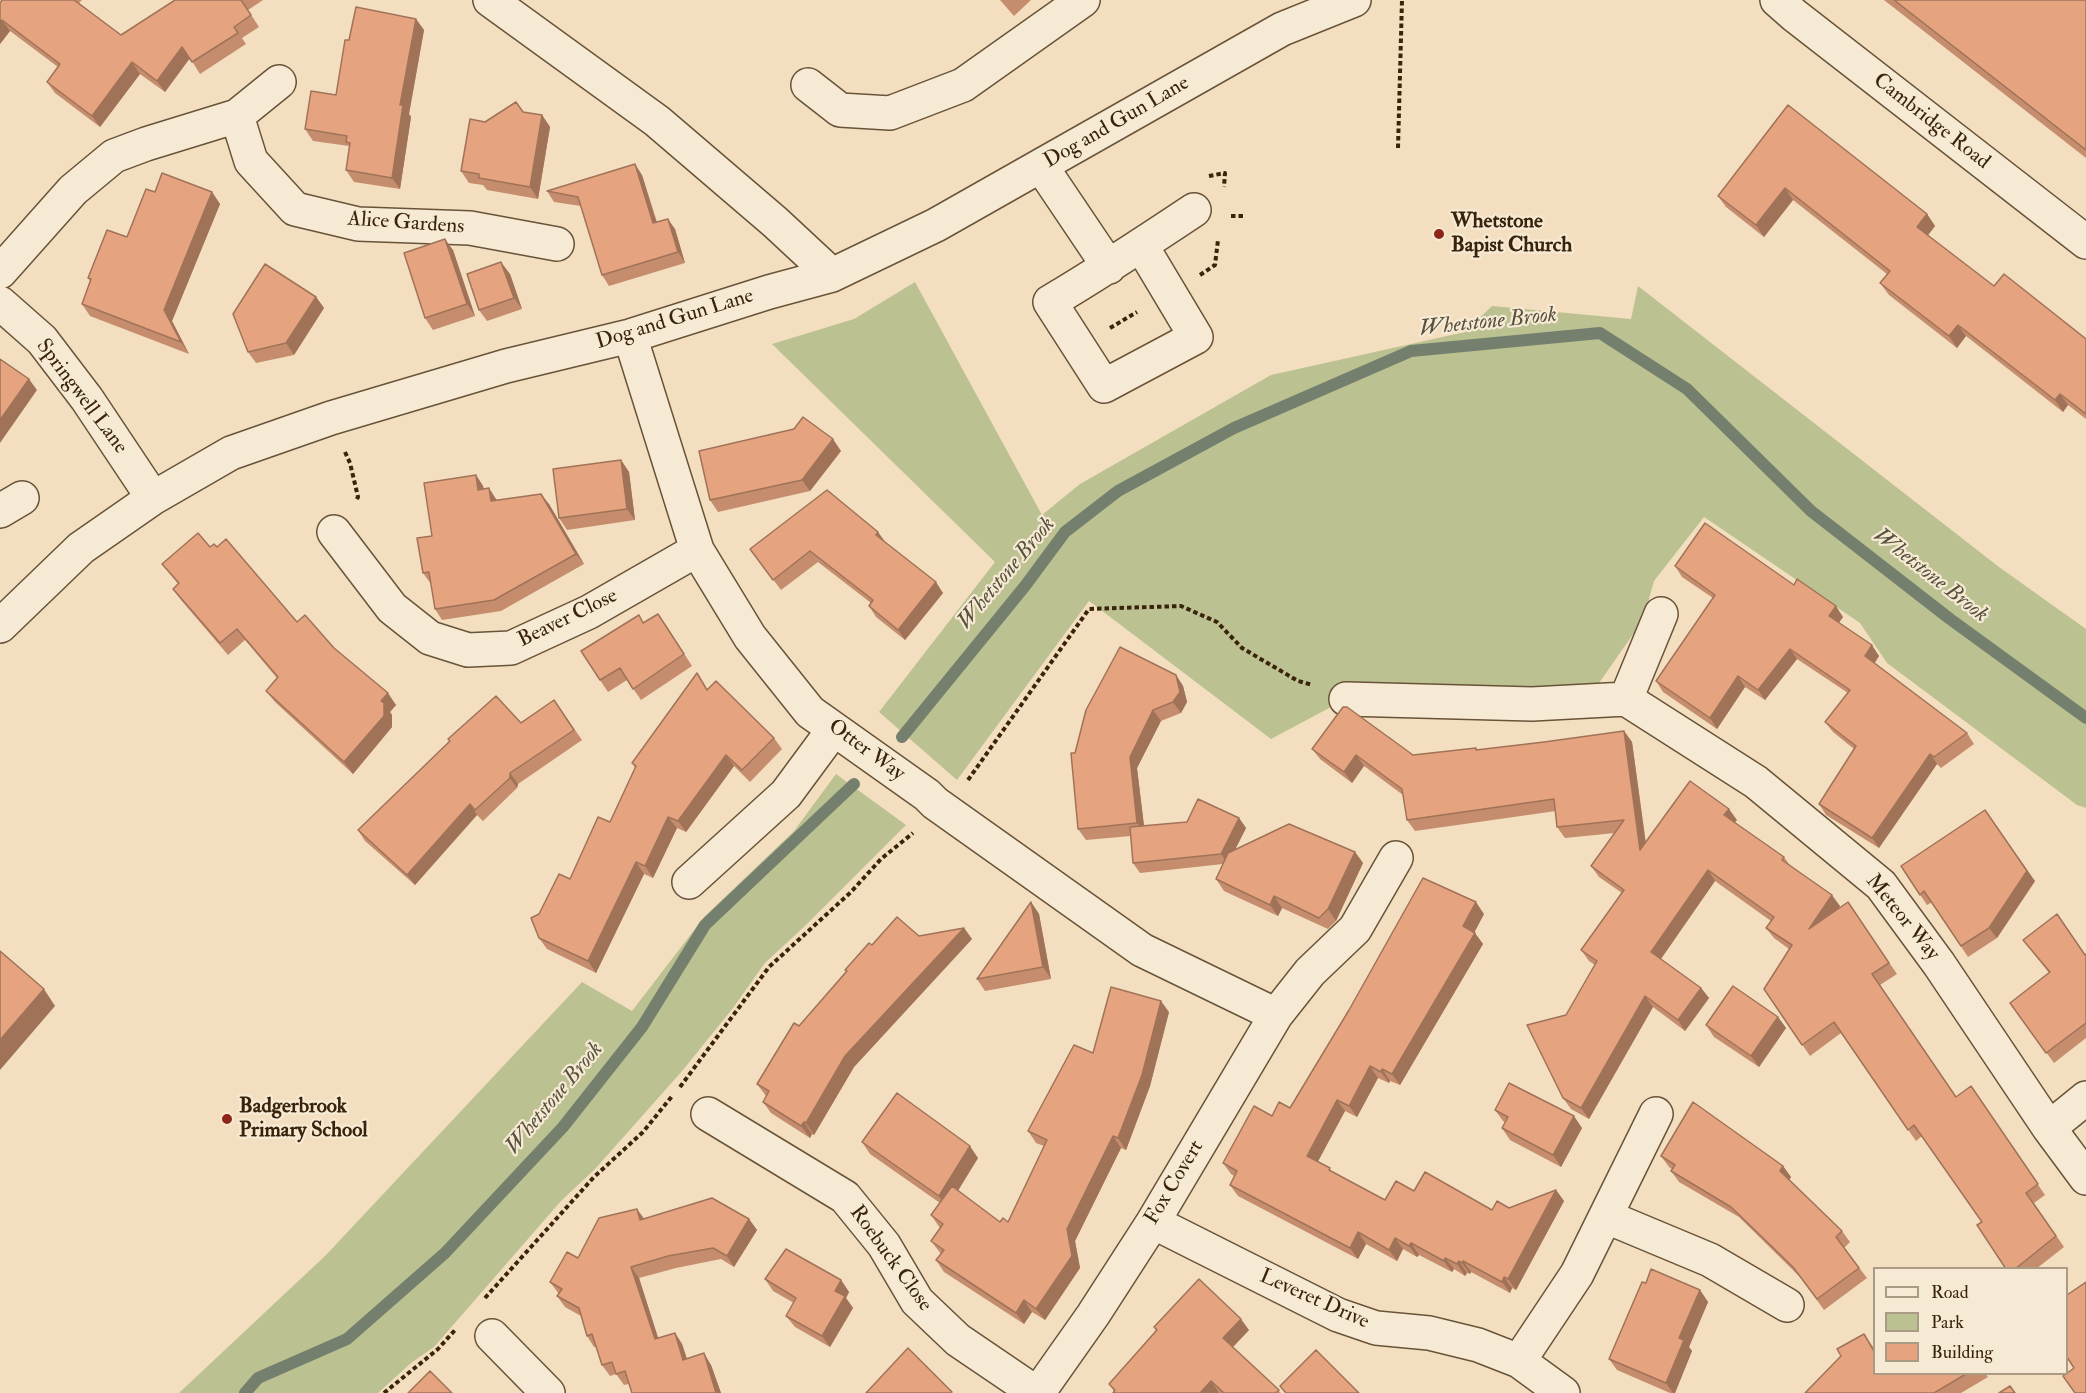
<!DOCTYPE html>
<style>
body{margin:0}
#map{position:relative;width:2086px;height:1393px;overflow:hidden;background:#f3dfbf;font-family:"IM FELL Double Pica",serif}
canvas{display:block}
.legend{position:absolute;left:1873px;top:1267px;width:195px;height:108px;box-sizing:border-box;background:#f7ead5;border:2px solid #ab9b84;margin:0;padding:8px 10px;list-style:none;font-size:18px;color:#39240b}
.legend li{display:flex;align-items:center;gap:12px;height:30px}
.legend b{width:30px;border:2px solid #ab9b84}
</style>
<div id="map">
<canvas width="2086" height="1393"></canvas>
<ul class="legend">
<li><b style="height:8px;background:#f7ead5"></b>Road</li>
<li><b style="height:16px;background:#bcc191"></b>Park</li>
<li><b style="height:16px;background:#e5a47f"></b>Building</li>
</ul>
</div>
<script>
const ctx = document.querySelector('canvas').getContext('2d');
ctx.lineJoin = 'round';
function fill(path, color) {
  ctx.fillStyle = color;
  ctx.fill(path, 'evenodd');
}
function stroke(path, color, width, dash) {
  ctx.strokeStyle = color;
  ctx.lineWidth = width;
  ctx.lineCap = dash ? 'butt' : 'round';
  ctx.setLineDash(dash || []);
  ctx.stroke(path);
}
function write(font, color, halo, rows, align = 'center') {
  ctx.font = font + ' "IM FELL Double Pica",serif';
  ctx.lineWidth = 4.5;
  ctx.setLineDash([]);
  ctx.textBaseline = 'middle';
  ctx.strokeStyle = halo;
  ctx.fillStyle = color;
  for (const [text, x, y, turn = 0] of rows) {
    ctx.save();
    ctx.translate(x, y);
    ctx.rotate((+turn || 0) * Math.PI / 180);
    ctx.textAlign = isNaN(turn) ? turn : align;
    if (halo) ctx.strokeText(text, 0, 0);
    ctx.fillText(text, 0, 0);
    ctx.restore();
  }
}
fill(new Path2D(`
 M915,282L1042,515L1080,484L1271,375L1465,332L1492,306L1631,319L1638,286L1999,567L2086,629V808L2077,805L1887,663L1860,623L1704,517L1654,581L1643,620L1599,683L1532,704L1346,699L1271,739L1089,601L957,780L879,712L995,562L772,344L854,319Z
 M836,774L906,825L807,924L765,963L733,1008L683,1070L595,1169L561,1201L434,1347L411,1363L378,1393H179L326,1255L582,982L632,1011L705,916L794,831Z`), '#bcc191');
stroke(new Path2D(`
 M902,737L1025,586L1065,532L1118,491L1234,428L1411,351L1600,333L1687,389L1811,511L1950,619L2086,718
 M245,1393L258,1378L347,1339L445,1253L563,1127L642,1027L705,925L854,784`), '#74806d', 12);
const minor = new Path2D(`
 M490,0L657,121L775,222L832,275
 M1777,0L1794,15L2086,242
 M808,85L840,110L890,113L963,85L1083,0
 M237,116L251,161L295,209L358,224L470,228L557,244
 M1041,166L1109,267
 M1141,245L1196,337L1104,386L1050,302C1099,273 1146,242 1194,210
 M0,272L73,190L114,156L146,144L237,116L279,82
 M0,303L42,340L87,399L153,498
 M630,336L697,550L750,637L810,712L927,795L935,803L1142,950L1276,1015
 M0,511L22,498
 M334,532L392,608L430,638L468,650L511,648L589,612L697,550
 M0,626L81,548L153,498L231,453L331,418L506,366L630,336L769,292L832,275L936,225L1282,29L1354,0
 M1346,699L1532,704L1626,699L1756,782L1881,885L1939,964L2049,1128L2086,1178
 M1626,699L1661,614
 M689,882L786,794L834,729
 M708,1114L845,1197L884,1245L917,1301L958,1340L1036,1393
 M2049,1128L2086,1098
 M1607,1217L1710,1260L1787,1305
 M1153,1222L1338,1315L1376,1328L1429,1333L1478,1345L1519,1361L1563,1393
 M492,1336L548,1393
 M1519,1361L1577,1274L1656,1114
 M1038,1393L1093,1315L1153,1222L1276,1015L1310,972L1355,929L1396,858`);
stroke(minor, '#685338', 36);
stroke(new Path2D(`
 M1398,148L1402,0
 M1209,176L1225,173L1224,187
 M1231,216H1246
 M1200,275L1215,265L1218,240
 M1110,328L1137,312
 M345,452L350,463L358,497L356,501
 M968,780L1089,609L1181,606L1217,622L1242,648L1298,681L1313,685
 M680,1087L769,967L851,892L881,859L913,833
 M485,1298L594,1177L643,1132L673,1095
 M384,1393L438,1349L455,1330`), '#39240b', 4, [4.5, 3]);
stroke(minor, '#f7ead5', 33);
fill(new Path2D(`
 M2,0H82L79,3L121,35L175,0H263L248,10L259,27L242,38L246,44L200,74L190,58L165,92L140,74L100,127L55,93L47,82L58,67L10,31L0,44V3Z
 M1000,0H1031L1014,16Z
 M1884,0H2086V158Z
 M416,19L424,30L409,114L411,117L400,189L354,182L346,170L349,146L313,141L305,129L336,95L349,40Z
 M1788,105L1927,214L1935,226L1928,235L1994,286L2086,339V419L2068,405L2063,412L1966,336L1957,348L1889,295L1880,283L1887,274L1793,200L1764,237L1726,207L1718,196Z
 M523,112L542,115L550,127L538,199L487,190L483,185L469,183L461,171L485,122Z
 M642,175L657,222L675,229L685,263L609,286L602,275L581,206L554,202L547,191Z
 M155,192H212L220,204L172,321L189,354L90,316L82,304L90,281L88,278L127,237Z
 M453,250L475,316L433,330L425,318Z
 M510,274L522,309L487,321L479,310Z
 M316,297L324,308L294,355L256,363L248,352Z
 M794,429L841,451L810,491L718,512L710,500Z
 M621,460L629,472L635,520L567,530L559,518Z
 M476,475L483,486L484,489L496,499L497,500L549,504L584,564L501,611L442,620L435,609L431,584L423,573L432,536Z
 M885,542L943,593L905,640L876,617L869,606L871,603L818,562L781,590L750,549Z
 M210,547L297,622L334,648L396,705L390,712L392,715V727L353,774L275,702L266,691L277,678L245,640L228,655L181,600L173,589L178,584L162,564Z
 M1675,566L1794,585L1843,617L1839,623L1879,656L1875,663L1967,733L1974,744L1941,768L1937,764L1879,848L1826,815L1819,804L1854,749L1833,732L1825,722L1848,693L1797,659L1765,700L1745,687L1717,729L1663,692L1656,681L1713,598L1682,577Z
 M639,615L644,623L666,625L692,666L641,700L627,680L608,692L600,680Z
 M1176,675L1183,686L1187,702L1181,713L1161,721L1137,768L1144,826L1239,818L1246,828L1235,849L1355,852L1363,863L1336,921L1328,929L1282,908L1278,916L1224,891L1216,879L1223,864L1140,873L1133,863L1131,836L1086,840L1078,829Z
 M708,689L774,738L782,749L750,782L734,766L686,832L677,828L653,878L644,874L596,973L547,949L539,938V914L570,879L610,822L635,768L632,763Z
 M554,700L582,740L518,784L517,788L483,821L477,815L415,885L365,841L358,830Z
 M1624,731L1632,742L1646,843L1737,820L1734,822L1784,857L1789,864L1840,906L1837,910L1848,902L1897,974L1880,985L1956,1097L1971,1086L2045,1195L2034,1203L2064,1247L2036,1269H2006L1982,1222L1922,1136L1916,1141L1841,1033L1810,1056L1764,989L1789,949L1774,938L1766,928L1771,921L1715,881L1661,959L1701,988L1709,998L1685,1031L1653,1007L1589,1119L1571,1109L1563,1098L1566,1015L1595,965L1589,961L1581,950L1622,893L1599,877L1591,866L1615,833L1565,838L1557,827L1556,811L1415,831L1407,820L1403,795L1364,766L1352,783L1320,759L1312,749L1413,755L1476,748L1477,750L1544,742Z
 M1901,866L2035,881L1997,938L1968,957L1932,902L1927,905Z
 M1031,902L1039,914L1051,979L985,991L977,979Z
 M1484,914L1474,932L1483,944L1400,1085L1390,1081L1389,1083L1378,1078L1357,1117L1345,1111L1318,1161L1334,1173L1385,1200L1414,1191L1492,1210L1509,1208L1556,1190L1564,1201L1516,1290L1512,1288L1510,1293L1471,1272L1470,1274L1467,1273L1465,1276L1454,1269L1452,1272L1419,1255L1417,1257L1403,1249L1397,1261L1366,1244L1358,1259L1238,1196L1230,1185L1234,1176L1231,1174L1223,1163L1272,1116L1290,1108L1349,1010Z
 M964,928L972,939L854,1067L814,1135L812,1134L810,1138L771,1113L763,1102L766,1096L757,1084L799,1026L846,971L845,970L872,945Z
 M2023,940L2085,955L2086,954V1038L2054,1063L2010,1003L2049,973Z
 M1169,1012L1150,1086L1126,1150L1121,1148L1075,1241L1080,1268L1045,1320L1032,1312L1024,1324L944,1272L936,1260L941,1254L931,1241L940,1228L931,1215L940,1203L870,1154L862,1142L978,1158L958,1191L1000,1222H1008L1044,1146L1036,1143L1028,1131L1093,1053Z
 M1778,1017L1786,1028L1759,1067L1714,1037L1706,1025Z
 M1495,1110L1582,1128L1561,1167L1510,1140L1502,1128L1505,1122L1503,1121Z
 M1661,1156L1783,1166L1791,1177L1789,1180L1842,1231L1850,1242L1844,1248L1867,1278L1824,1310L1801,1278L1739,1217L1679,1182L1671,1171L1672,1169L1669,1167Z
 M644,1219H749L757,1230L734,1267L721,1259L676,1268L639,1278L658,1338L675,1333L682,1344L687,1359L711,1365L721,1393H632L629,1384L624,1385L616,1374L610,1376L602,1365L596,1347H594L587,1336L581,1316L565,1307L557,1296L559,1294L550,1282L578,1258Z
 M765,1279L841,1280L849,1292L846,1298L853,1308L830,1347L795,1327L786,1316L794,1303L773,1291Z
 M1646,1283L1700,1290L1708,1302L1689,1347L1692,1351L1675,1393H1670L1617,1370L1609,1359Z
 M1154,1327L1249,1330L1233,1347L1281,1393H1113L1114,1391L1109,1384L1156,1330Z
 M1864,1334L1875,1350V1374H1986L1988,1377L1961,1393H1805Z`), '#c58d6d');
fill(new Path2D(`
 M416,19L424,30L409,114L411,117L400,189L392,178L400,105Z
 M2,20L10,31L0,44V22Z
 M182,47L190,58L165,92L157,81Z
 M132,62L140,74L100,127L92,116Z
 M542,115L550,127L538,199L530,187Z
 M635,164L642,175L660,234L653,223Z
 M1785,188L1793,200L1764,237L1756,225Z
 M212,192L220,204L172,321L189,354L181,342L164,310Z
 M1927,214L1935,226L1925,239L1917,227Z
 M668,219L675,229L685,263L678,252Z
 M445,239L453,250L475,316L467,304Z
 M501,262L510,274L522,309L514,298Z
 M316,297L324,308L294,355L286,343Z
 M1958,325L1966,336L1957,348L1949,336Z
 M29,379L37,390L0,443V420Z
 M2060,394L2068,405L2063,412L2055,400Z
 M833,439L841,451L810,491L802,480Z
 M621,460L629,472L635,520L627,509Z
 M476,475L483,486L485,500L478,490Z
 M489,488L496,499L498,512L491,501Z
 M541,494L549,504L584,564L576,554Z
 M878,532L886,543L876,535Z
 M936,582L943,593L905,640L898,630Z
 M1836,606L1843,617L1836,626L1829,616Z
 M1872,645L1879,656L1872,666L1865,656Z
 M1790,649L1797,659L1765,700L1758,690Z
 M1176,675L1183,686L1187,702L1181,713L1173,702Z
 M1738,676L1745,687L1717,729L1710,718Z
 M388,693L396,705L390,712L392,715V727L353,774L344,762L381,701Z
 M1153,710L1161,721L1137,768L1145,834L1137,823L1130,757Z
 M1624,731L1632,742L1648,861L1640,850Z
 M1930,754L1937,764L1879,848L1872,838Z
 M726,755L734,766L686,832L678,821Z
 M1356,755L1364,766L1352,783L1344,772Z
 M510,773L518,784L517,788L510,778Z
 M470,804L477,815L415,885L407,875Z
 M1729,809L1737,820L1732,826L1724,815Z
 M1985,810L2035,881L1997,938L1989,928Z
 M668,817L677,828L653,878L645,866Z
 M1239,818L1246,828L1228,864L1221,854Z
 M1355,852L1363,863L1336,921L1328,909Z
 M636,862L644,874L596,973L588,961Z
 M1708,870L1715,881L1658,963L1651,952Z
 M1832,895L1840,906L1816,940L1809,929Z
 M1274,896L1282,908L1278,916L1270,905Z
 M1031,902L1039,914L1051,979L1043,967Z
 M1476,902L1484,914L1472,937L1463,926Z
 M964,928L972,939L854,1067L814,1135L806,1123L845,1056Z
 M1475,933L1483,944L1400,1085L1392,1074Z
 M1701,988L1709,998L1685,1031L1678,1020Z
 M44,989L55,1006L0,1070V1040Z
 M1645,996L1653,1007L1589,1119L1581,1108Z
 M1161,1001L1169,1012L1150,1086L1126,1150L1118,1138Z
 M1778,1017L1786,1028L1759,1067L1751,1056Z
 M1370,1066L1378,1078L1357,1117L1349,1106Z
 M1382,1069L1390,1081L1389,1083L1381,1072Z
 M1337,1100L1345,1111L1315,1167L1307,1156Z
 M1574,1116L1582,1128L1561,1167L1553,1155Z
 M804,1122L812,1134L810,1138L801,1126Z
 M1113,1136L1121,1148L1075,1241L1080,1268L1045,1320L1036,1309L1067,1229Z
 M970,1146L978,1158L947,1208L939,1196Z
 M1783,1166L1791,1177L1788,1182L1780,1171Z
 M1556,1190L1564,1201L1516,1290L1508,1279Z
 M637,1209L645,1220H640Z
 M749,1219L757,1230L734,1267L727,1256Z
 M1358,1232L1366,1244L1358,1259L1350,1248Z
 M1395,1238L1403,1249L1397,1261L1389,1250Z
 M1411,1243L1419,1255L1417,1257L1409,1246Z
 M1445,1258L1454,1269L1452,1272L1444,1261Z
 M1459,1261L1467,1273L1465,1276L1457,1264Z
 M1463,1261L1471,1272L1470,1274L1462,1263Z
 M631,1267L639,1278L662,1350L655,1339Z
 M1504,1277L1512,1288L1510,1293L1502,1282Z
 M841,1280L849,1292L846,1298L853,1308L830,1347L822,1336L835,1291Z
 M1700,1290L1708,1302L1689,1347L1692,1351L1675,1393H1673L1666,1383L1679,1338Z
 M1024,1300L1032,1312L1024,1324L1016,1313Z
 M1241,1319L1249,1330L1231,1349L1223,1338Z
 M675,1333L682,1344L691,1371L683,1360Z
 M704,1353L711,1365L721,1393H716Z
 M1211,1381L1219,1393H1200Z`), '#a07359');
const building = new Path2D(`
 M2,0H74L121,35L175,0H241L251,15L234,27L238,33L192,62L182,47L157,81L132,62L92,116L47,82L60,64L2,20L0,22V3Z
 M1894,0H2086V150Z
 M356,7L416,19L400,105H403L392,178L346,170L350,143L346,142L347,136L305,129L311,91L336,95L345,40H349Z
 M516,102L523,112L542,115L530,187L479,178V174L461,171L470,119L485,122Z
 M1788,105L1927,214L1917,227L1994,286L2004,274L2086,339V414L2060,394L2055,400L1958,325L1949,336L1880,283L1890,271L1785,188L1756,225L1718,196Z
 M635,164L653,223L668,219L678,252L602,275L578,197L547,191Z
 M162,173L212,192L164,310L181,342L82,304L91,279L88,278L107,230L127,237L146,189L155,192Z
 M445,239L467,304L425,318L404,253Z
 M501,262L514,298L479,310L467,274Z
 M265,264L316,297L286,343L248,352L233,314Z
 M0,359L29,379L0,420Z
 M803,417L833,439L802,480L710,500L699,451L794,429Z
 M621,460L627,509L559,518L553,469Z
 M476,475L478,490L489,488L491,501L541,494L576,554L494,600L435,609L429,572L423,573L417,538L432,536L424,483Z
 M827,490L878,532L876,535L936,582L898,630L869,606L873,600L810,551L773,580L750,549Z
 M1705,523L1794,585L1797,579L1836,606L1829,616L1872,645L1865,656L1967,733L1934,757L1930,754L1872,838L1819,804L1856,746L1825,722L1850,690L1790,649L1758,690L1738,676L1710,718L1656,681L1715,595L1675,566Z
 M198,533L210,547L214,544L217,547L226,539L297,622L305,615L334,648L388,693L381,701L384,703V716L344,762L266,691L278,677L237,629L220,643L173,589L179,583L162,564Z
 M658,614L684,654L633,689L620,668L600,680L581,651L639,615L643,623Z
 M1120,647L1176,675L1180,692L1173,702L1153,710L1130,757L1137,823L1078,829L1071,753H1075L1086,710Z
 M697,673L707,690L716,681L774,738L742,770L726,755L678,821L668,817L645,866L636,862L588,961L539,938L531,918L539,914L559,874L570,879L598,817L610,822L636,766L632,763Z
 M496,696L521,723L554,700L574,730L510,773V778L475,810L470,804L407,875L358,830L450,741L448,739Z
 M1343,707H1347L1413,755L1476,748V750L1544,742L1624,731L1640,850L1690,781L1729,809L1724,815L1784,857L1782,860L1832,895L1809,929L1848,902L1889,963L1872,974L1956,1097L1971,1086L2038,1184L2026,1193L2056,1236L2015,1269H2006L1977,1225L1982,1222L1914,1125L1908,1130L1834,1022L1802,1045L1764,989L1792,945L1766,928L1774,917L1708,870L1651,952L1701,988L1678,1020L1645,996L1581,1108L1563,1098L1527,1025L1566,1015L1597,961L1581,950L1624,890L1591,866L1624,820L1557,827L1554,799L1407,820L1402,789L1356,755L1344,772L1312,749Z
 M1198,799L1239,818L1221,854L1133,863L1130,827L1187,822Z
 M1985,810L2027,871L1989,928L1961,946L1924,891L1920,895L1901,866Z
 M1289,824L1355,852L1328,909L1319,918L1274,896L1270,905L1216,879L1228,853Z
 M1423,878L1476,902L1463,926L1475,933L1392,1074L1382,1069L1381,1072L1370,1066L1349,1106L1337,1100L1307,1156L1330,1168L1329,1170L1385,1200L1396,1181L1414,1191L1425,1172L1492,1210L1497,1201L1509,1208L1556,1190L1508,1279L1504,1277L1502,1282L1463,1261L1462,1263L1459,1261L1457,1264L1445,1258L1444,1261L1411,1243L1409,1246L1395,1238L1389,1250L1358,1232L1350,1248L1230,1185L1237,1171L1223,1163L1254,1106L1272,1116L1279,1102L1290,1108L1349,1010Z
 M1031,902L1043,967L977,979Z
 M2057,914L2085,955L2086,954V1023L2046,1053L2010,1003L2050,972L2023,940Z
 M897,917L919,936L964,928L845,1056L806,1123L804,1122L801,1126L763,1102L769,1091L757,1084L794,1023L799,1026L847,971L845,970L869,943L872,945Z
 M0,951L44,989L0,1040Z
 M1733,986L1778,1017L1751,1056L1706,1025Z
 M1111,987L1161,1001L1142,1075L1118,1138L1113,1136L1067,1229L1072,1256L1036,1309L1024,1300L1016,1313L936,1260L944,1250L931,1241L943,1224L931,1215L952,1186L1000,1222L1003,1218L1008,1222L1047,1140L1028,1131L1074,1045L1093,1053Z
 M1509,1083L1574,1116L1553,1155L1502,1128L1508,1117L1495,1110Z
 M897,1093L970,1146L939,1196L862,1142Z
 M1693,1102L1783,1166L1780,1171L1842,1231L1836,1237L1859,1268L1817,1299L1793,1267L1731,1207L1671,1171L1675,1165L1661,1156Z
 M712,1198L749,1219L727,1256L713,1248L668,1256L631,1267L655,1339L675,1333L683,1360L704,1353L716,1393H632L625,1371L616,1374L612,1362L602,1365L592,1334L587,1336L579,1308L557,1296L562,1289L550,1282L567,1252L578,1258L599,1218L637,1209L640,1220Z
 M786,1249L841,1280L835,1291L845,1296L822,1336L786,1316L796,1298L765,1279Z
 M1651,1269L1700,1290L1679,1338L1684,1340L1666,1383L1609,1359L1642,1282L1646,1283Z
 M1199,1279L1241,1319L1223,1338L1279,1390L1276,1393H1224L1211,1381L1200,1393H1113L1115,1390L1109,1384L1157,1330L1154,1327Z
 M2086,1282V1393H2075L2063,1376L2074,1368L2067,1357V1295Z
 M1864,1334L1875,1353V1374H1966L1934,1393H1805L1841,1356L1837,1349Z
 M908,1348L952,1392L951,1393H866Z
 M1316,1350L1359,1393H1286L1280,1386Z
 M430,1371L452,1393H408Z
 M2010,1386L2015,1393H1999Z`);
fill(building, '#e5a47f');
stroke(building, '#a07359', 1.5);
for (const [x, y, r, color] of [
 [1439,234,6,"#8f2418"],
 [227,1119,6,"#8f2418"]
]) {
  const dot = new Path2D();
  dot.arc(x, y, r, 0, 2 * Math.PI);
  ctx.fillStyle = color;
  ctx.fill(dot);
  stroke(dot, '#f7ead5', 2);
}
write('21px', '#39240b', '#f7ead5', [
 ["Cambridge Road",1931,122,38],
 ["Dog and Gun Lane",1117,123,-30],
 ["Alice Gardens",406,224,4],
 ["Dog and Gun Lane",675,320,-17],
 ["Springwell Lane",81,397,53],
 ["Beaver Close",568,619,-26],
 ["Otter Way",866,751,36],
 ["Meteor Way",1902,918,51],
 ["Fox Covert",1175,1183,-59],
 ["Roebuck Close",890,1259,54],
 ["Leveret Drive",1314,1300,24]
]);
write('bold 21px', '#39240b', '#f7ead5', [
 ["Whetstone",1451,222],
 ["Bapist Church",1451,246],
 ["Badgerbrook",239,1107],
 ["Primary School",239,1131]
], 'left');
write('italic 22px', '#57523c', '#f7ead5', [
 ["Whetstone Brook",1488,323,-6],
 ["Whetstone Brook",1007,574,-50],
 ["Whetstone Brook",1930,576,38],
 ["Whetstone Brook",555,1099,-50]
]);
</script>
